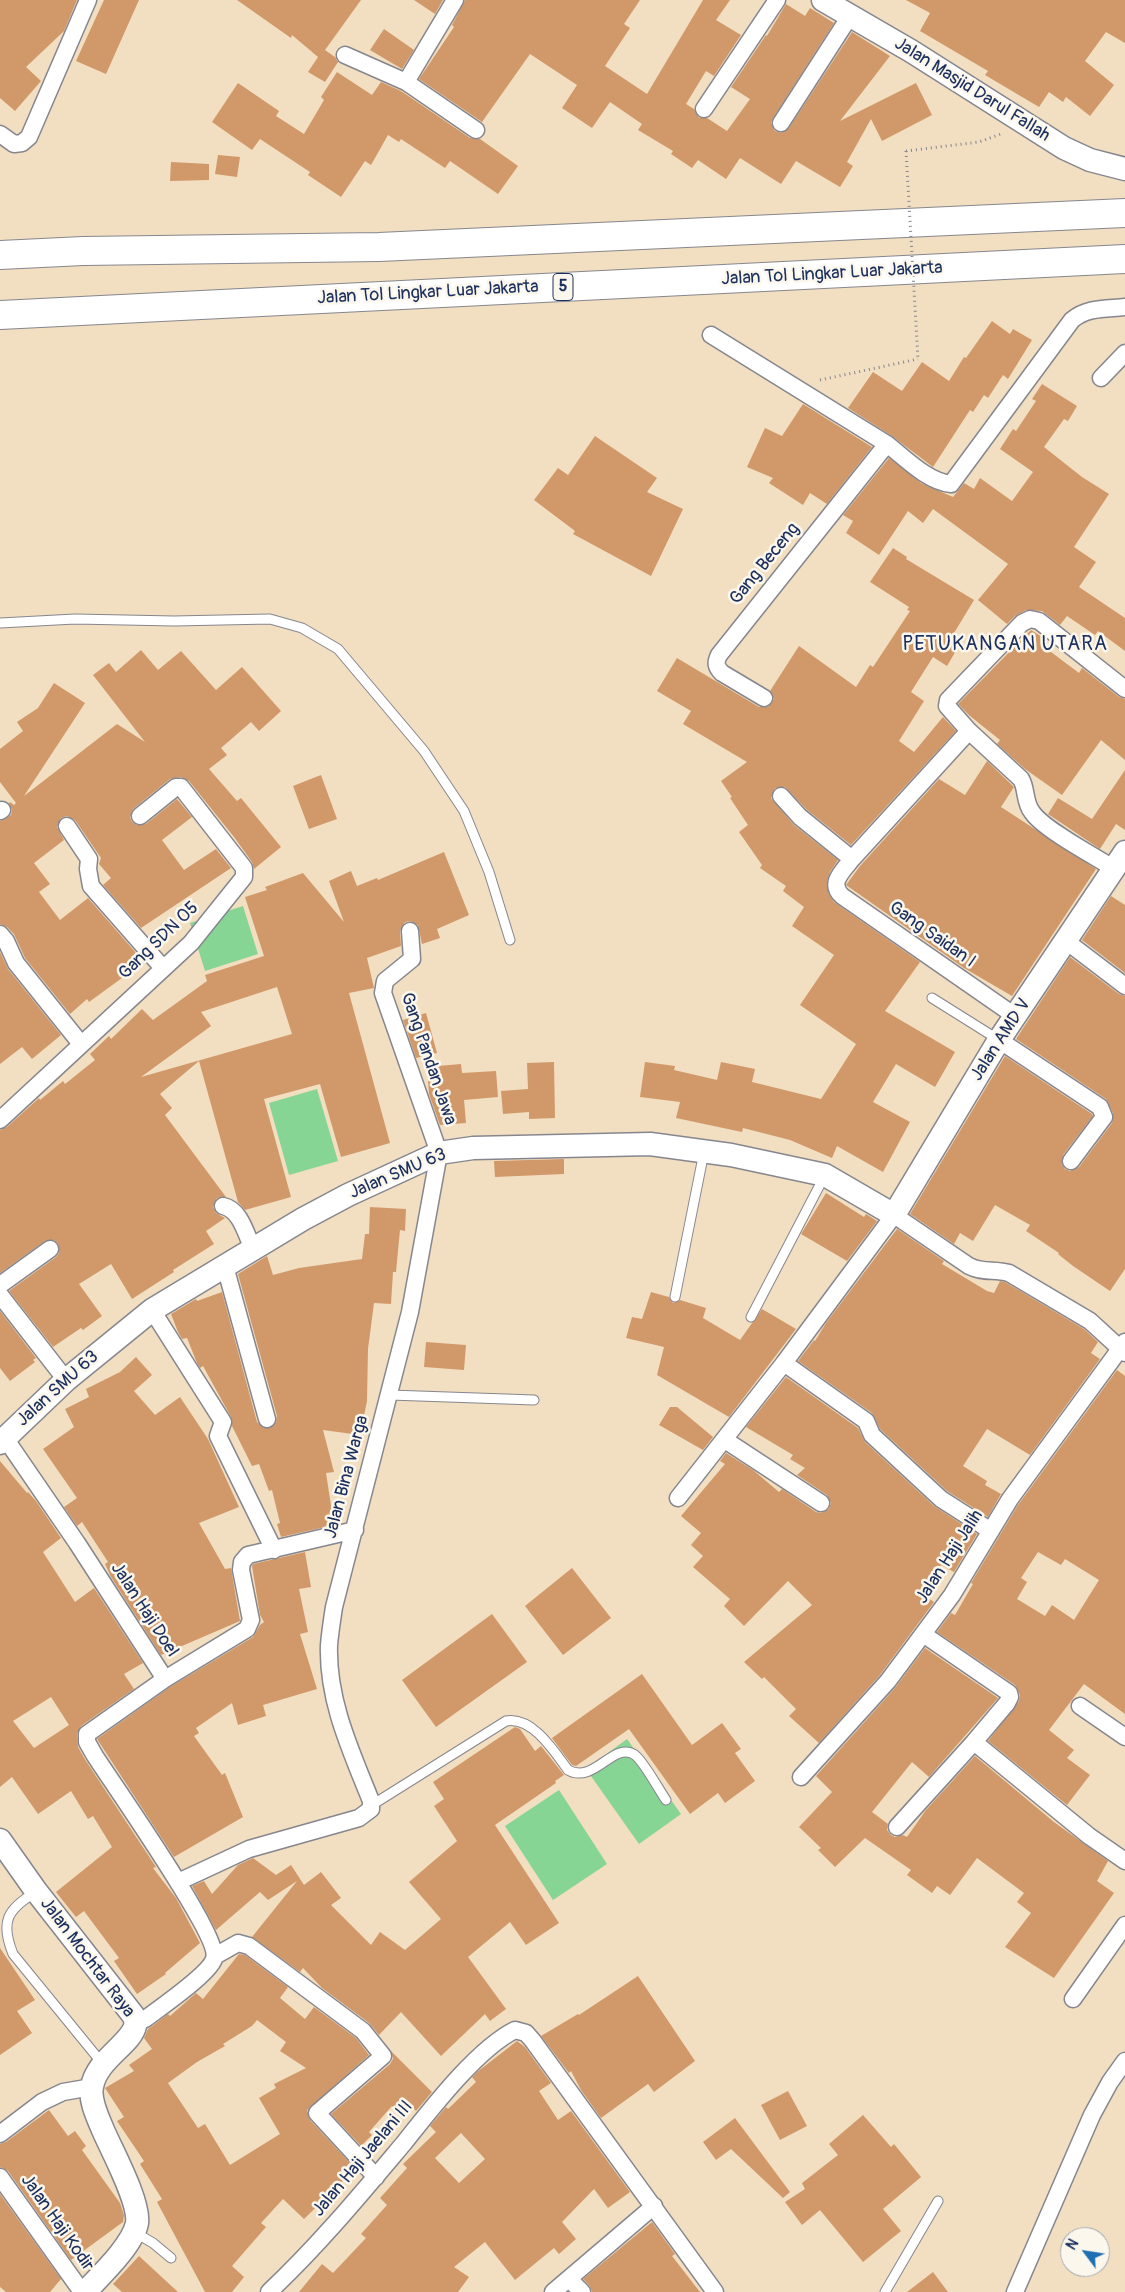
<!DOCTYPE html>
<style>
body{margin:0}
#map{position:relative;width:1125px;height:2292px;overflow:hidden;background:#f2dec0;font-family:Pangolin,sans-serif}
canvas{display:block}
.north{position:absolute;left:1060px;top:2227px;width:50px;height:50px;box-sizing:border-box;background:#fbf7ec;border:1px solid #a1a7b3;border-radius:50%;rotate:301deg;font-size:14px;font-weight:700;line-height:20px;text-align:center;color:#1b2f5e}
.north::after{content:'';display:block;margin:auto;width:18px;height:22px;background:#1f6fb2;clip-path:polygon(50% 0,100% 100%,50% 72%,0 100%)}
</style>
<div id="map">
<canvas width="1125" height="2292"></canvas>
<div class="north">N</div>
</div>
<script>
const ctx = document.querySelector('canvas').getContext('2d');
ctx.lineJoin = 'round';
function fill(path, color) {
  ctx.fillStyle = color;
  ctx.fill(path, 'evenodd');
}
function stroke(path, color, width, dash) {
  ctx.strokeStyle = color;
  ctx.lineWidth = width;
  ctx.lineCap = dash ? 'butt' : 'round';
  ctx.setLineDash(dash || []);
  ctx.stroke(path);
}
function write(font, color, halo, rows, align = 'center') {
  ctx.font = font + ' Pangolin,sans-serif';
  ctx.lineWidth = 5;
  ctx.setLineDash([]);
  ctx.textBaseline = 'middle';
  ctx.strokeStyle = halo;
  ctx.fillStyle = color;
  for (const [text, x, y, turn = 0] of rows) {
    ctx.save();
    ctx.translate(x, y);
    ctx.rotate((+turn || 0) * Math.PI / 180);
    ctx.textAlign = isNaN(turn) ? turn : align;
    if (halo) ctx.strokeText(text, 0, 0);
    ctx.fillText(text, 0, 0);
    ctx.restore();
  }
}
fill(new Path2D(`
 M243,906L258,954L205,971L190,923Z
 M317,1089L338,1161L289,1175L269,1103Z
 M627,1739L681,1814L639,1844L586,1769Z
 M559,1790L607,1864L553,1900L505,1826Z`), '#87d594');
fill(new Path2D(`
 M0,0H77L64,31L26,67L41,81L15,111L0,98Z
 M104,0H139L106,74L76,61Z
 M237,0H361L325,50L335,57L338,62L325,82L308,72L318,57L292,35L291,38Z
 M414,0H443L435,14Z
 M465,0H640L624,24L630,28L605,66L647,94L703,0H730L716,20L741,35L714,76L706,71L686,104L694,109L699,118H707L727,131L750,99L731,87L766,35L767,36L786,4L805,16L810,8L834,23L773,118L771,123L775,131L781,133L789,128L852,32L890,56L840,121L916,83L932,115L882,141L871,119L847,162L853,166L840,187L796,161L781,184L740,158L726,179L698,160L692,168L671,154L673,151L638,130L642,124L610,102L592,128L562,108L577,85L530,54L482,122L419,79L454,27L452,25Z
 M906,0H1125V43L1106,32L1085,61L1114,85L1090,116L1066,97L1063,102L1049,92L1039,107L985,75L988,71L920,31L930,13Z
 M384,29L414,50L402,69L370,50Z
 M337,72L372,95L381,82L401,91L470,138L480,139L518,166L498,194L450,161L445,168L401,139L399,142L388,135L371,165L365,161L341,197L308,175L310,172L260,139L252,150L212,122L238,83L279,111L276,116L304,134L324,100L321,97Z
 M218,155L240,157L237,177L215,174Z
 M171,162L209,164V180L170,181Z
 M992,321L1010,334L1013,329L1032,340L1008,379L1003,375L988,398L984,395L973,412L970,410L933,467L892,436L848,408L873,372L902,391L922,362L949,381L964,357L966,358Z
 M1042,384L1077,406L1068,421L1064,419L1044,447L1082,477L1109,494L1074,547L1096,562L1079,587L1125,618V651L1098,631L1095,635L1067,616L1060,625L1042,611L1026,610L1015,616L1007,624L978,600L1008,564L933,509L923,523L908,511L879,555L846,533L853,521L843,515L889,458L921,483L953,497L964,483L974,489L980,478L1012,501L1033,472L1000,449L1013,429L1016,431L1036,401L1032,399Z
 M803,404L872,447L827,504L810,493L803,505L769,483L773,478L747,467L765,428L782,436Z
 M595,436L657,478L647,492L683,509L651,576L573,534L575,531L534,500L558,468L568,475Z
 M893,548L907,557L906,559L974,600L948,643L957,649L947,666L933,657L911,692L924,701L899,741L914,752L943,717L956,731L851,845L807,810L785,787L775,788L771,798L794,825L838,860L830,872L827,881L829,894L834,902L920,962L885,1011L955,1052L935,1087L896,1064L873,1102L910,1122L883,1172L837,1146L832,1158L790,1140L743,1128L742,1132L676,1118L680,1102L640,1097L645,1062L675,1066L674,1070L717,1080L721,1062L755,1069L752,1082L821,1099L856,1044L800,1005L834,955L792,926L804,907L783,891L786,886L760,868L762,865L739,832L748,825L730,798L732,797L721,781L747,762L683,724L691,711L657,691L677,658L759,707H768L774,699L770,691L799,646L856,687L870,665L873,667L910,611L907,610L909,607L870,582Z
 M1031,630L1047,640L1043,646L1079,673L1082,668L1119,697L1125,699V760L1101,740L1062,795L1025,769L997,744L1000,740L970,716L958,704Z
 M141,650L158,670L181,651L216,690L242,667L281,711L259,731L251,722L221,748L227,755L209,769L237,801L241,798L281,847L254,869L252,862L234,837L189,781L181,777L170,779L133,809L130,817L132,822L137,825L146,824L177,799L192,817L162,840L184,870L216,849L231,868L141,928L103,885L111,878L99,864L101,858L75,820L67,816L61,818L57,827L64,840L34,863L50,884L39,892L60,920L88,898L144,962L89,1002L87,999L70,1014L25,958L14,934L7,927L0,924V821L11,815L12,810L9,803L10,802L14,805L16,803L0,782V749L23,731L17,722L38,708L54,683L85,703L24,796L117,724L145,742L93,675L109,663L116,672Z
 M987,761L1014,787L1001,807L1096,869L1012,996L964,968L846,885L860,866L939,779L965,795Z
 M1125,770V830L1116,824L1100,849L1048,814L1058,798L1092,819Z
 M321,775L337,819L309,829L293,786Z
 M444,852L469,915L437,929L440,938L422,944L418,925L410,921L405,922L400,931L401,946L367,958L374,988L349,993L390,1143L341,1157L320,1084L264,1099L291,1197L245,1210L238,1202L199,1061L160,1094L172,1108L165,1115L226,1197L217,1198L213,1207L216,1213L225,1218L206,1231L214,1244L173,1270L174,1272L132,1299L111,1264L79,1284L102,1316L83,1330L81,1328L53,1347L9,1291L56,1257L59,1253L58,1244L54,1240L45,1241L0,1273V1130L7,1127L39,1098L40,1100L63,1081L65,1084L95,1060L90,1054L109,1036L111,1039L142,1009L153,1020L207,981L205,975L264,956L245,897L267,890L265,887L303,873L344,922L329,881L351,871L357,886L377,878L378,880ZM277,987L292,1034L141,1077L211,1026L201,1012Z
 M1111,896L1125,905V973L1082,940Z
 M0,952L8,969L61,1035L32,1059L22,1047L0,1064Z
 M1070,957L1119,994L1125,996V1269L1110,1291L1073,1266L1058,1254L1059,1253L1026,1231L1030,1225L995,1205L973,1241L960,1233L954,1244L910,1214L1005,1056L1092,1114L1093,1116L1063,1155L1062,1164L1065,1169L1070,1171L1079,1167L1112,1123L1113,1113L1106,1099L1016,1039Z
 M426,1013L437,1053L416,1058L403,1020Z
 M554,1062L555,1118L529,1119V1112L503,1114L501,1091L528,1089L527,1063Z
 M461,1064L462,1073L496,1071L498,1097L464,1100L466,1123L440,1125L429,1094L427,1067Z
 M564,1159V1174L495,1177L494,1161Z
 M826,1193L864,1217L866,1214L877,1221L847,1261L801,1234Z
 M370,1207L406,1209L405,1231L400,1230L396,1272H393L391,1304L374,1303L368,1349L367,1401L360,1435L323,1430L334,1472L326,1473L334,1525L281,1537L277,1524L280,1523L272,1490L269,1491L259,1464L252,1466L232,1426L231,1417L203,1366L200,1368L197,1363L187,1338L182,1339L178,1332L171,1314L196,1299L197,1301L222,1292L257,1422L264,1428H270L276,1422L277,1416L238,1274L267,1256L273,1275L299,1268L362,1259L365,1234H369Z
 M897,1229L944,1261L942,1264L987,1291L994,1293L1000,1281L1005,1282L1084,1329L1098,1342L1091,1353L1100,1359L1030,1455L987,1429L963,1466L987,1481L985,1485L1001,1494L988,1517L947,1491L880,1429L872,1413L798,1361L814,1340L815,1341L826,1323Z
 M651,1292L669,1297L673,1303L680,1300L706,1308L703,1318L740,1340L762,1309L796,1329L729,1417L657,1375L664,1347L626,1338L632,1317L642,1319Z
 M0,1311L36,1358L33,1360L35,1362L10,1381L0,1368Z
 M426,1342L466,1345L464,1370L424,1367Z
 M136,1357L152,1375L134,1391L155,1415L180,1397L208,1439L239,1507L199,1523L225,1569L231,1568L240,1621L161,1655L111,1577L105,1564L108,1562L82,1522L77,1526L64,1507L77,1498L43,1449L74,1427L65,1409L89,1397L86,1389L120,1372Z
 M1117,1370L1125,1376V1714L1084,1684L1049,1730L1074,1750L1067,1758L1090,1775L1067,1805L988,1741L1019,1701L1020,1695L1015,1685L937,1632L951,1613L955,1615L973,1584L971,1583L1018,1505ZM1038,1552L1061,1565L1065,1559L1099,1580L1074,1620L1052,1605L1045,1616L1017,1599L1027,1582L1021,1578Z
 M786,1377L858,1428L865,1442L934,1506L977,1534L954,1572L941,1565L922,1594L934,1602L880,1675L819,1743L789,1716L796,1709L764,1677L762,1679L744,1662L812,1605L788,1581L744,1626L724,1606L730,1599L693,1567L703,1556L691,1545L701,1533L681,1516L725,1464L720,1461L726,1453L753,1470L779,1492L782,1489L816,1512L821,1513L829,1509L831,1503L827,1495L797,1475L805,1468L790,1459L793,1455L746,1427Z
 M670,1407H677L713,1437L703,1450L659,1425Z
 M0,1461L27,1493L28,1492L36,1501L61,1538L43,1552L75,1602L94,1588L143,1663L124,1674L134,1689L81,1726L77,1734L78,1747L86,1761L156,1867L153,1868L176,1898L200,1943L165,1973L166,1974L137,1994L114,1961L119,1958L84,1911L76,1917L56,1892L112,1847L93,1816L88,1819L71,1791L38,1814L12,1777L0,1787ZM51,1697L69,1725L34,1748L13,1721Z
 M305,1552L311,1587L299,1589L308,1632L300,1634L317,1689L263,1705L266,1716L238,1725L232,1703L196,1728L199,1733L194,1736L222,1775L225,1773L243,1817L174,1857L97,1739L170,1687L253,1637L260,1625L264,1622L260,1615L252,1566L253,1564Z
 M572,1568L611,1618L563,1655L525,1606Z
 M492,1614L527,1662L436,1727L402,1680Z
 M925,1648L998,1698L929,1777L912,1762L872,1812L888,1824L887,1830L891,1835L895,1837L903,1835L907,1837L926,1810L975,1756L1054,1822L1108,1861L1097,1881L1114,1893L1054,1978L1005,1947L1031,1913L1017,1902L1024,1893L977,1858L950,1895L937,1886L932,1893L907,1875L911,1870L865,1838L835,1867L818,1850L821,1848L799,1827L832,1792L816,1776L895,1688Z
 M642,1674L692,1745L722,1723L741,1749L735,1753L755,1781L725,1803L718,1793L690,1814L629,1729L576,1766L572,1765L552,1738Z
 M515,1727L520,1729L535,1751L541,1746L564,1775L555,1781L556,1783L495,1825L559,1923L526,1945L510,1922L468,1957L506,2009L490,2021L485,2014L441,2056L401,2012L379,2035L369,2023L322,1988L303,1968L300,1972L252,1937L297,1881L268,1900L260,1892L216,1930L192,1886L204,1881L212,1894L238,1865L253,1858L276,1875L291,1865L304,1885L321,1872L341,1898L331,1905L371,1945L380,1932L405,1950L441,1919L409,1882L457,1841L434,1806L444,1799L433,1782Z
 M0,1948L35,2000L17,2011L32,2033L0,2055Z
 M239,1954L245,1955L288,1987L280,1998L305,2019L314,2007L356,2038L369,2055L307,2110L310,2120L350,2163L338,2174L344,2180L304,2219L283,2199L261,2223L266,2227L232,2266L244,2277L232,2292H205L157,2202L162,2199L140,2164L144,2161L117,2121L124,2117L105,2088L134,2071L129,2065L152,2049L144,2038L148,2029L168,2014L170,2016L196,1993L203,1999ZM257,2020L286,2042L280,2051L306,2068L274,2084L276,2088L259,2098L280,2134L230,2165L205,2124L198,2128L168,2083L197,2062L225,2046L223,2044L252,2026Z
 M638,1976L695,2061L654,2092L648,2084L601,2118L581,2090L571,2071L569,2073L541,2036L578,2014L579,2015Z
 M517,2041L525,2047L551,2083L539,2091L558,2120L571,2111L630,2192L608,2208L594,2189L562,2222L576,2239L559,2254L554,2248L515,2280L485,2242L454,2267L469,2277L458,2292H299L322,2264L333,2273L366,2238L361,2234L387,2205L380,2198L407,2168L403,2164L436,2132L430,2126L446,2107L448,2109L476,2082L472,2077L477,2072ZM461,2133L485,2159L459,2183L435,2158Z
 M391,2051L432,2092L416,2111L410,2105L401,2114L392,2106L369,2132L372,2135L361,2146L331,2114L390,2064L393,2059Z
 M788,2091L807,2126L780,2140L761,2105Z
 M49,2110L68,2136L75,2131L86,2146L82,2150L120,2203L124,2215L123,2222L71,2260L8,2171L0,2167V2144L6,2142Z
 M863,2115L891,2147L894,2144L921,2177L883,2209L901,2231L863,2262L820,2210L802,2225L785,2202L805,2189L802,2183L838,2155L829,2144Z
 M735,2118L790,2192L783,2198L731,2149L716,2160L703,2142Z
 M0,2194L61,2279L50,2292H6L0,2287Z
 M652,2222L675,2254L672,2256L700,2292H592L589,2285L583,2279Z
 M139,2256L178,2292H122L113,2284Z
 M933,2272L948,2292H907Z`), '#d1996a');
const lane = new Path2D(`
 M0,623L75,619L174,621L270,619L302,628L338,649L424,751L464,811L489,872L510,940
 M932,998L999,1040
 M675,1297L704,1152
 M751,1317L825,1175
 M390,1395L534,1400
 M372,1805L506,1721C532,1716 554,1751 568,1770C594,1785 614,1740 635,1755C644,1762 659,1790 666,1800
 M36,1892C7,1909 0,1922 13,1954L102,2063
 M134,2232L153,2243L171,2258
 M885,2292L938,2201`);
const street = new Path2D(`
 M455,0L406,82L476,130
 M345,55L406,82
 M704,109L777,0
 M781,123L850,16
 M0,134L14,144L22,143L29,137L88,0
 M711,335L887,444
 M1101,378L1125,353
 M764,698L722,673C716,667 715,663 719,655L887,444C905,458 928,482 951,484L1072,320C1087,307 1106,309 1125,307
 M969,731L947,706L948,700L1022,623L1030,619L1039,621L1125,689
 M781,796L800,817L852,859
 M0,811L2,810
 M67,826L89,859L88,869L91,886L162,967
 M0,934L6,941L16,963L81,1044
 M1066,941L1125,986
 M1015,1016L842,896C828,883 843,871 852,859L969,731L1021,779C1027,789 1024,802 1032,812C1043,829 1094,856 1113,868
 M999,1040L1100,1107L1104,1117L1071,1161
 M0,1120L191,943L244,877V868L181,787H176L140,816
 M223,1206C240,1209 246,1234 253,1249
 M225,1266L267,1419
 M0,1285L50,1249
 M0,1295L66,1380
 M152,1310L223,1422L218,1436L274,1550
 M784,1363L866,1421L872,1435L941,1499L991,1531
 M5,1438L77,1543L165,1679
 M725,1440L821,1503
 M678,1498L784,1363L894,1215L969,1266C982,1273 995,1269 1009,1273L1090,1321L1125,1353
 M923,1634L1009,1693L1010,1697L1007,1703L974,1742L1089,1836L1125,1861
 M1080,1706L1125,1737
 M801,1777L888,1681L923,1634L952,1595L1010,1499L1125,1342
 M897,1827L974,1742
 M178,1882L249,1849L359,1818L371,1809V1801C351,1751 327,1700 329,1645C330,1633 332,1620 334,1607L410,1312L439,1153L383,993L385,981L412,959L410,931
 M215,1956L238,1943L249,1946L363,2031L383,2056L317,2113L376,2177
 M1073,1999L1125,1925
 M136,2023L145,2019C160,2008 209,1974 214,1959C221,1937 113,1784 95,1756L87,1742V1734L165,1679L247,1629L251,1620L241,1570L242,1562L248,1555L355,1530
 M0,2134L42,2102L63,2092L92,2087
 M0,2177L82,2292
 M569,2279L582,2292
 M269,2292C318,2246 361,2194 404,2143C431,2109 477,2049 515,2030L526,2033L533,2041L715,2292
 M553,2292L654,2206
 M1015,2292L1092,2115L1110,2082L1125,2061`);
const secondary = new Path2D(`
 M823,0L911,51L1064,148L1090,160L1125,169
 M0,1443L66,1380L152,1310L303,1219L348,1195L439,1153L473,1148L650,1144L731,1155L825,1175L894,1215L999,1040L1125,852
 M0,1840L36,1891L133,2015C135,2019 136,2021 135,2026C131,2044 96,2060 92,2087C89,2100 98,2118 103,2130C112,2151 140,2202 137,2223C133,2245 100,2276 85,2292`);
const highway = new Path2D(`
 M0,255L83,251L379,247L1125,213
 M0,315C375,294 750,280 1125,259`);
stroke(lane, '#86868f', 11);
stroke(street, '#86868f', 19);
stroke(secondary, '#86868f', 25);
stroke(highway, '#86868f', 30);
stroke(new Path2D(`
 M906,151L979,142L1001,134
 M820,380L918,359`), '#86868f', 3, [1, 4]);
stroke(lane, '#fff', 9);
stroke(street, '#fff', 16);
stroke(secondary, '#fff', 22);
stroke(highway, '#fff', 28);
stroke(new Path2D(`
 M906,151L918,359`), '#86868f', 3, [1, 4]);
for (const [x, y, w] of [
 [563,287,20]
]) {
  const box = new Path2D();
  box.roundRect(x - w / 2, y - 13.5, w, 27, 4);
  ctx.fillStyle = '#fbf7ec';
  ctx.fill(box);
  stroke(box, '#1b2f5e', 1);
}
write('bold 16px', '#1b2f5e', null, [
 ["5",563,287]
]);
write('18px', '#1b2f5e', '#fbf7ec', [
 ["Jalan Masjid Darul Fallah",972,90,32],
 ["Jalan Tol Lingkar Luar Jakarta",832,274,-3],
 ["Jalan Tol Lingkar Luar Jakarta",428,293,-3],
 ["Gang Beceng",765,564,-51],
 ["Gang Saidan I",932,935,35],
 ["Gang SDN 05",159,941,-44],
 ["Jalan AMD V",1001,1040,-57],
 ["Gang Pandan Jawa",428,1059,71],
 ["Jalan SMU 63",398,1174,-23],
 ["Jalan SMU 63",58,1389,-42],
 ["Jalan Bina Warga",347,1477,-75],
 ["Jalan Haji Jalih",950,1557,-57],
 ["Jalan Haji Doel",144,1610,57],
 ["Jalan Mochtar Raya",87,1958,53],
 ["Jalan Haji Jaelani III",363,2159,-50],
 ["Jalan Haji Kodir",57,2223,55]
]);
ctx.letterSpacing = '1px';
write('20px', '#1b2f5e', '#fbf7ec', [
 ["PETUKANGAN UTARA",1005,645]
]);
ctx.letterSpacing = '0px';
</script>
